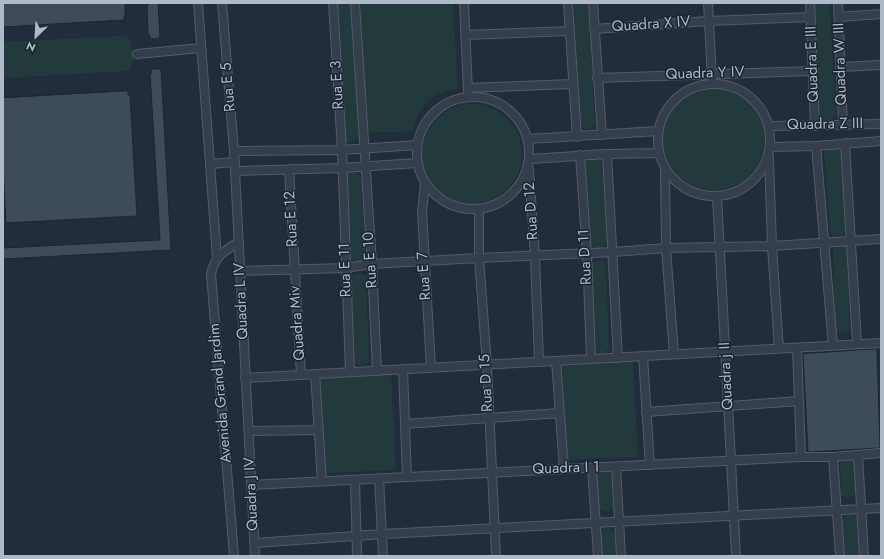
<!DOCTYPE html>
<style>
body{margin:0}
#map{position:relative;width:884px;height:559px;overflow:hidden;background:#212d3b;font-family:Jost,sans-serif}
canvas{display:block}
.frame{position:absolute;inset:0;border:4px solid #b0b9c7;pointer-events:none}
.north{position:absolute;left:16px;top:16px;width:40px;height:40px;-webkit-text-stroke:3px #1a2430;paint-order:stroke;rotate:205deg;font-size:11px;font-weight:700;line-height:16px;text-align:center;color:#b0b9c7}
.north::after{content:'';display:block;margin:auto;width:14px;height:18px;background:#b0b9c7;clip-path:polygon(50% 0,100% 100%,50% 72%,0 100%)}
</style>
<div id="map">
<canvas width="884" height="559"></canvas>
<div class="frame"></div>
<div class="north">N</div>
</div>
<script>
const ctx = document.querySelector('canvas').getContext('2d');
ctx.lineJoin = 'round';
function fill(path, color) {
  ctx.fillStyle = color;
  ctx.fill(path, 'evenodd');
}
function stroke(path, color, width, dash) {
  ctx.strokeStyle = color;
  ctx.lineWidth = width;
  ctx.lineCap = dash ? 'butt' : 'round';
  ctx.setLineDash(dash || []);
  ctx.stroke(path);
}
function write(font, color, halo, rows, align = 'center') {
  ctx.font = font + ' Jost,sans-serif';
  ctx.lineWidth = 3;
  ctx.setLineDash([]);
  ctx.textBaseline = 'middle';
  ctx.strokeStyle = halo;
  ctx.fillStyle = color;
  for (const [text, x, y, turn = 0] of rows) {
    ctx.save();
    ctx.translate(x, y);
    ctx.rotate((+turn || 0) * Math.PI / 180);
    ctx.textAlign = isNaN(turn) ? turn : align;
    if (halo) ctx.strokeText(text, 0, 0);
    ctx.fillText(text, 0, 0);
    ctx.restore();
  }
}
fill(new Path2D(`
 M336,3H353L359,138L351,143L344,141Z
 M360,3H453L458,88C430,94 420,104 413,131L367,133Z
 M574,3H588L595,124C592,131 585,132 580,125Z
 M813,3H830L836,115L830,121H822L819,116Z
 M123,36L129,38C134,45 135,65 128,71L3,78V42Z
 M663 139a51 51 0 1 1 102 0a51 51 0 1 1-102 0Z
 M422 154a50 50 0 1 1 100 0a50 50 0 1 1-100 0Z
 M828,148H837L841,152L846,231L841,238L833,237L830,232L824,152Z
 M595,158L602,163L607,242L602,249L594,248L590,243L585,163L589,159Z
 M351,172H357L361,177L366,256C363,264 354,264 350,257L346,174Z
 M833,244L846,245L850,330L843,334L835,331Z
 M597,261H602L606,264L609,349L602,354L595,350L591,265Z
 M360,273L366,277L369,362L363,366L355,363L351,278L355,274Z
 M633,361L638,457L565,460L560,364Z
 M391,374L396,470L323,473L318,377Z
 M853,459L854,461L856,494C852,498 846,499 841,495L840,462L841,460Z
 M603,471L608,472L612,475L613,508L606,512L599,509L597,476Z
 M848,514L853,515L857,518L859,556H845L842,519Z
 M608,528L614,532L616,556H601L600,533L603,529Z`), '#233a3c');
const building = new Path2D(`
 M3,3H125V16H124V20L3,27Z
 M148,3H158L160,38L150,39V35H148L147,5H148Z
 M151,69H161L171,250L3,259V248L160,240L150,73H151Z
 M128,91V95H130L137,216L6,223L3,166V98Z
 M877,349L880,448L808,452L803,354Z`);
fill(building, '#3d4b5b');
stroke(building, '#1c2632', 1);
const street = new Path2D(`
 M198,3L217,258
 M222,3L234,151L255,556
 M333,3L342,150L350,372
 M355,3L372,264L377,371
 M464,3L468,92
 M568,3L577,137
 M593,3L602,135
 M708,3L712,78
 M810,3L815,126
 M838,3L843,125
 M839,17L881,14
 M594,29L709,21L811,17
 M466,35L570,31
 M137,54L201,48
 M840,67L881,65
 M597,78L814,71
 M658 140a56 56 0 1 1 112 0a56 56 0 1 1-112 0Z
 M468,88L572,84
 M417 153a56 56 0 1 1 112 0a56 56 0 1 1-112 0Z
 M769,126L881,124
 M528,139L658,131
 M845,143L857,344
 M816,146L833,346
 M770,147L816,146L881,141
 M234,151L342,150L417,145
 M607,154L618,358
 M580,155L587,253L591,359
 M769,158L772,246L779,349
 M530,159L607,154L659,153
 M210,164L235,162
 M665,168L666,248L674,354
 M289,169L301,375
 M529,169L535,256L539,362
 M235,171L342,168L417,163
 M425,183L422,212L431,368
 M717,196L736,556
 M479,210V258L487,365L496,556
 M240,271L345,268L372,264L479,258L613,252L666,248L772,246L881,239
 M797,348L801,457
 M643,356L650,465
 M556,361L564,469
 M403,369L407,477
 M315,374L322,481
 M245,378L881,343
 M646,412L799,401
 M405,424L559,413
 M249,431L318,430
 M858,455L864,556
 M833,457L840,556
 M616,467L621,556
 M592,468L598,556
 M379,478L383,556
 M355,480L357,556
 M251,485L801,457H833L881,453
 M255,543L383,534L881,508
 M234,556L211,274C215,256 224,251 239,242`);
stroke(street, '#535c69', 10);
stroke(street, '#353f4b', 8);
write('15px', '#b0b9c7', '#1a2430', [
 ["Quadra X IV",651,25,-4],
 ["Quadra E III",813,64,-92],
 ["Quadra W III",841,64,-92],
 ["Quadra Y IV",705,74,-2],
 ["Rua E 3",338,85,-93],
 ["Rua E 5",229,87,-95],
 ["Quadra Z III",825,125,-1],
 ["Rua D 12",532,211,-94],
 ["Rua E 12",292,219,-93],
 ["Rua D 11",586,257,-93],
 ["Rua E 10",371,260,-94],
 ["Rua E 11",346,270,-92],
 ["Rua E 7",425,276,-94],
 ["Quadra L IV",242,301,-93],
 ["Quadra Miv",298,323,-94],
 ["Quadra j II",727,376,-93],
 ["Rua D 15",487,383,-93],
 ["Avenida Grand Jardim",221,393,-95],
 ["Quadra I 1",566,469,-2],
 ["Quadra J IV",252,494,-93]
]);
</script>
